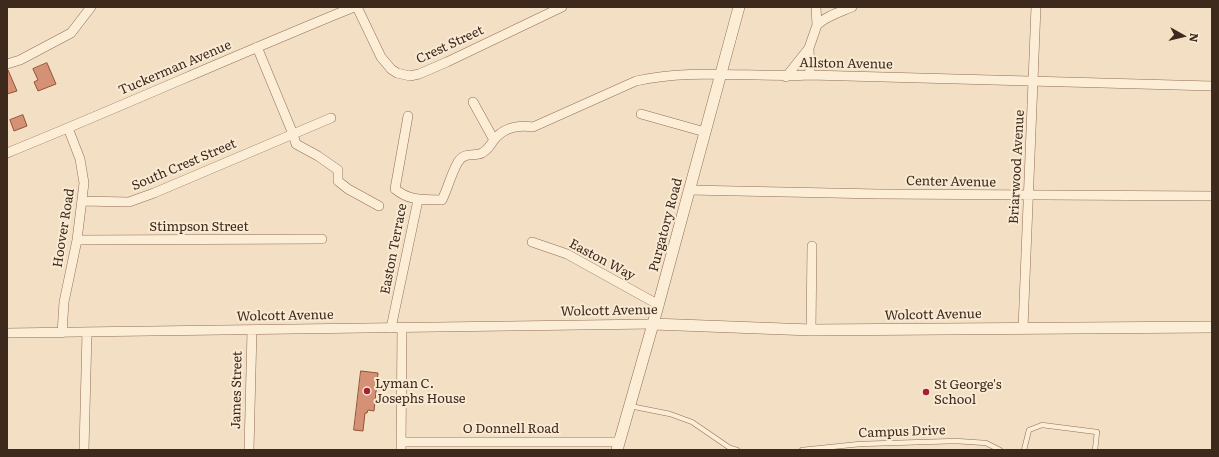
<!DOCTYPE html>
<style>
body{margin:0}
#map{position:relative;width:1219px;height:457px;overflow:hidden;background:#f3dfc3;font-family:Literata,serif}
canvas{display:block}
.frame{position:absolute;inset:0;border:8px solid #3e291d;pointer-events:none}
.north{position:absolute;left:1163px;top:16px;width:40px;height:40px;-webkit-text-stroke:3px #f9ead3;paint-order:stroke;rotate:98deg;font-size:11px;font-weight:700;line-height:16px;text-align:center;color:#3e291d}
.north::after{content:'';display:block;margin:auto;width:14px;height:18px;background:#3e291d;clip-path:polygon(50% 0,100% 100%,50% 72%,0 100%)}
</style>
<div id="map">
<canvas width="1219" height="457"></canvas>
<div class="frame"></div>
<div class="north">N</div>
</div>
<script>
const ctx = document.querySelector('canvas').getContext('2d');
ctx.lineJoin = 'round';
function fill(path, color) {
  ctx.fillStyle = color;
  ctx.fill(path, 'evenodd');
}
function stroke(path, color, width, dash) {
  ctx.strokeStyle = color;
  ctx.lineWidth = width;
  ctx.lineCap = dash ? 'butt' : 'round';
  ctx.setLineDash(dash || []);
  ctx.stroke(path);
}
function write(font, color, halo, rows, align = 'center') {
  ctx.font = font + ' Literata,serif';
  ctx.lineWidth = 4;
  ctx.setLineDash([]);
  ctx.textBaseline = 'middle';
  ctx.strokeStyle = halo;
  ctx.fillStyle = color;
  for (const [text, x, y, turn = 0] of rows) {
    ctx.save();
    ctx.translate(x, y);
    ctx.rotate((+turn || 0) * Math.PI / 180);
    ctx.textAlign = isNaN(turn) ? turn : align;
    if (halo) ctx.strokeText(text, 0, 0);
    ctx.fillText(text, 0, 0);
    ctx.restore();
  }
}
const building = new Path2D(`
 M47,63L56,84L38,91L34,82L38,80L33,69Z
 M7,70H8L17,91L7,94Z
 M23,115L27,126L14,131L10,120Z
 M361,371L378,373L374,411L368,410L367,413H365L363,431L354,430Z`);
fill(building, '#d59175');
stroke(building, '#92523a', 1);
const service = new Path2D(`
 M630,406L670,414L692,422L730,448L737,450
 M802,450L860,444L956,441L986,443L1000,450
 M1024,450L1029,430L1042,425L1097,432L1095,450`);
const minor = new Path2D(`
 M357,7L381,57L391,69L397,73L410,76L419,74L447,62L562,7
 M817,25C826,16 840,12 852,7
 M257,47L293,134L296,144L318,156L338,170V181L348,189L379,206
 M809,48L810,75
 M7,64L20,60L71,33L91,7
 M786,77L809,48L817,25L816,7
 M473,102L494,140
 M641,114L705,132
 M408,116L395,189C411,202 424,199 442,200C448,188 451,174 458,162C465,151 474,157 482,153C489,149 490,145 494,140C504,127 519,125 533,127L636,81C691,68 752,78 810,75L1212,86
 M7,153C123,106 238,54 354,7
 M689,190L879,194L1212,196
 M82,201L129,202L154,193L331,118
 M77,240L322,239
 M532,242L567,254L659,305
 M391,328L418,200
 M1023,328L1036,7
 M811,330L812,246
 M7,333L653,324
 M62,333L64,302L77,240L84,183L80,159L68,128
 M402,442H619
 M84,450L87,332
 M249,450L252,330
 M401,450L402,328`);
const tertiary = new Path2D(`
 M653,324L811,330L1212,327
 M617,450L653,324L739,7`);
stroke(service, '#906e57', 5.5);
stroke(minor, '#906e57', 10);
stroke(tertiary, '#906e57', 12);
stroke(service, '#fcedd7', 4.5);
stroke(minor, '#fcedd7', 9);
stroke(tertiary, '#fcedd7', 11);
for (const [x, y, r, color] of [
 [367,391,4,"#a62031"],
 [926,392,4,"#a62031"]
]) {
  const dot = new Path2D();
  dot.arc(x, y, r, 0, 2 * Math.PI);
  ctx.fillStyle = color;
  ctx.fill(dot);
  stroke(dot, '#f9ead3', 1.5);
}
write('13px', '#3e291d', '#f9ead3', [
 ["Crest Street",450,45,-25],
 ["Allston Avenue",846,64,1],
 ["Tuckerman Avenue",175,68,-23],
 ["South Crest Street",184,165,-23],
 ["Briarwood Avenue",1017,167,-87],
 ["Center Avenue",951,182,1],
 ["Purgatory Road",666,225,-75],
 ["Stimpson Street",199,227],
 ["Hoover Road",64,228,-81],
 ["Easton Terrace",394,249,-79],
 ["Easton Way",602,260,28],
 ["Wolcott Avenue",609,311,-1],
 ["Wolcott Avenue",933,315,-1],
 ["Wolcott Avenue",285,316,-1],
 ["James Street",237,390,-89],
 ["O Donnell Road",511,429],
 ["Campus Drive",902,432,-2]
]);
write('13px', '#3e291d', '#f9ead3', [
 ["Lyman C.",375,384],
 ["Josephs House",375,399],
 ["St George's",934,385],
 ["School",934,400]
], 'left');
</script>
